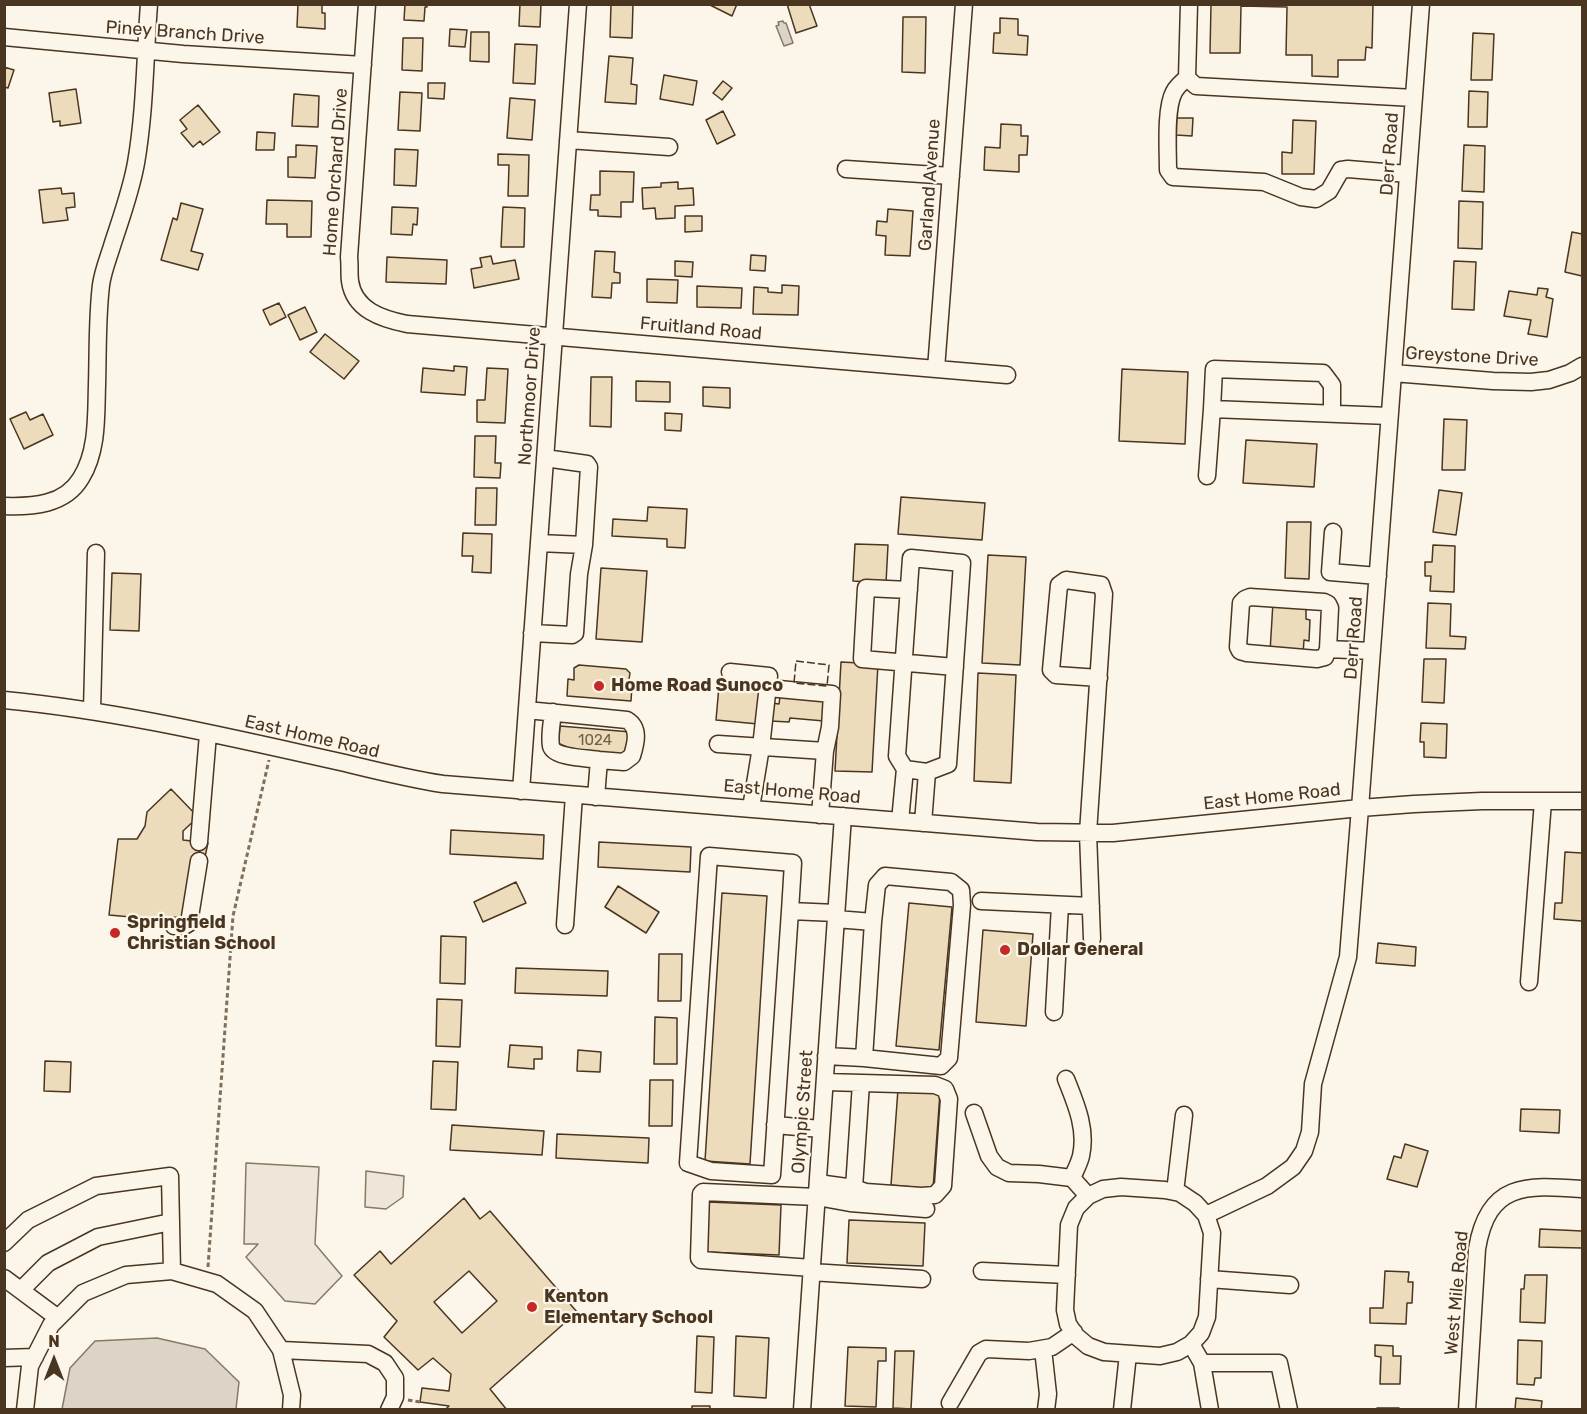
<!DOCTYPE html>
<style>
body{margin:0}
#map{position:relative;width:1587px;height:1414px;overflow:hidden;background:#fbf6e9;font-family:Rubik,sans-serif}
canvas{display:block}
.frame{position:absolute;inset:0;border:6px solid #4a3520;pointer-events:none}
.north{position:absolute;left:24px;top:1330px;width:60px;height:60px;-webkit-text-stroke:4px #fbf6e9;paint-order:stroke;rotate:0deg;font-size:16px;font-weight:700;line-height:24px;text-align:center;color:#4a3520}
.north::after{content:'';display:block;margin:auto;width:21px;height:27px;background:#4a3520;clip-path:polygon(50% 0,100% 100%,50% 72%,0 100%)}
</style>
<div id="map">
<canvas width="1587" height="1414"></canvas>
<div class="frame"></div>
<div class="north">N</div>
</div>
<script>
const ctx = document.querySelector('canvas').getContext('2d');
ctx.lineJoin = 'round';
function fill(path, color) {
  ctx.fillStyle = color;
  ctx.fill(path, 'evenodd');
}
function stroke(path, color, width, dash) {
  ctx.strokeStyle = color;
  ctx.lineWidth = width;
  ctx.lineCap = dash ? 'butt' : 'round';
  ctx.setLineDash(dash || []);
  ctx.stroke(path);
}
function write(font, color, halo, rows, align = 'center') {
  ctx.font = font + ' Rubik,sans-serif';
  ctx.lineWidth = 4.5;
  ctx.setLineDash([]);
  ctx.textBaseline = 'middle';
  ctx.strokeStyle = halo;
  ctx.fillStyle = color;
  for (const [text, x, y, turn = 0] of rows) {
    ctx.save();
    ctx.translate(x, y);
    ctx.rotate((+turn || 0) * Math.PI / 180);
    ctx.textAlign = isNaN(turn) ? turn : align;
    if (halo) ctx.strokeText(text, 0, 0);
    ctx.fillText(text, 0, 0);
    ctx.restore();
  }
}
const green = new Path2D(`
 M246,1163L319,1167L315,1244L342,1276L315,1304L285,1301L246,1257L258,1244H244Z
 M366,1171L404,1176L403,1197L386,1209L365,1207Z`);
fill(green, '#ede6d9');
stroke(green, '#887966', 1.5);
const water = new Path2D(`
 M783,21L784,23H786L793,43L784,46L776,26L779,25L778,22Z
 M157,1338L205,1349L239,1382L236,1409H62L70,1368L95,1341Z`);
fill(water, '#dcd4c6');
stroke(water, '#887966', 1.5);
const building = new Path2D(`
 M298,4H322V13H325V29L297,27Z
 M405,4H427V7H425L424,21L404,20Z
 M520,4H541L540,27L519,26Z
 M611,4H633L632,38L610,37Z
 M708,4H737L732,16Z
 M787,4H809L817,26L796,33Z
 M1211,4H1373L1372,48L1366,47L1365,60H1338V77L1312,76V55H1286L1287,7L1241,6L1240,53H1210Z
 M903,17H926L925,73L902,72Z
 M1000,18L1018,19V35L1028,36L1027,55L993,53L994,33H1000Z
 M450,29L467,30L465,47L449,46Z
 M471,32H489V62L470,61Z
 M1473,33L1494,34L1492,80H1471Z
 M403,38H423L422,71L402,70Z
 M515,44L537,45L535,84L513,83Z
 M609,56L633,58L631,84L637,85L636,104L605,102Z
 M4,67L14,70L8,88L4,87Z
 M664,75L697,81L693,105L660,99Z
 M723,81L732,88L722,100L713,93Z
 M428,83H445L444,99L428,98Z
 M76,89L81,123L60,126V121L53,122L49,93Z
 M1469,91L1488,92L1487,127H1468Z
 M400,92L422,93L420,131L398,130Z
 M294,94L319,96L318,127L292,126Z
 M510,98L535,100L532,140L507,138Z
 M198,105L220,132L203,145L200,141L193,147L181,133L187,129L180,120Z
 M723,111L735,135L717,144L706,120Z
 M1176,118H1193L1192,136L1176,135Z
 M1293,120L1316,121L1314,174H1282V152L1292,153Z
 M1001,124L1021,125V136H1028L1027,155H1019V172L984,170L985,147L1000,148Z
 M257,132L275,133L274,150H256Z
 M296,145L317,146L315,178L288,177V157H296Z
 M1464,145L1485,146L1484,192L1462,191Z
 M395,149L418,150L416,186L394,185Z
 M498,154L529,155L528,196H508L509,165H498Z
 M600,171L634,172L633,202H621V217L598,216V210H590L591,195H600Z
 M678,182V189L693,188L694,205L675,206V218L656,219L655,208L643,209L642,188L661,187V183Z
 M61,188L62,194L74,193L75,207L66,208L68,220L43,223L39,190Z
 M267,200L312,201L311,237H287V224H266Z
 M1459,201L1483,202L1482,249L1458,248Z
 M181,203L203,209L191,251L203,254L198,270L161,260L173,218L177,220Z
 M392,207L418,208L417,225L413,224L412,235L391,234Z
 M503,207L525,208L524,247H501Z
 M888,209L913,211L910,256L885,255L886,236L876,235L877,221L887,222Z
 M685,216H702V231L685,232Z
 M1572,232L1582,234V276L1565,272Z
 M595,251L615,252L614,272L620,273V283H612L611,298L592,297Z
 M751,255L766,256L765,271L750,270Z
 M491,256L493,264L515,260L519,279L474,288L471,269L482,267L480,258Z
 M387,257L447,260L446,284L386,282Z
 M675,261L693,262L692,277L675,276Z
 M1454,261L1476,262L1474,310L1452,309Z
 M647,279L678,280L677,303L647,302Z
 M782,285L799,286L798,315L753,314L754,287L768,288V292L782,293Z
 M697,286L742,288L741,308L697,307Z
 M1538,288L1548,289L1546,297L1553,299L1547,337L1528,334L1531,320L1504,316L1509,291L1537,295Z
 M279,303L286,317L270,325L263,310Z
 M305,307L317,332L300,340L288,315Z
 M325,334L359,361L344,379L310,352Z
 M454,366L467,367L465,395L421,392L423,368L454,371Z
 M487,368L508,369L505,423L477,422V400H485Z
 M1122,369L1188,372L1185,444L1119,441Z
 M591,377H612L611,427L590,426Z
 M636,381L670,382V402L636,401Z
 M703,387L730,388V408L703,406Z
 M26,412L30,420L43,414L53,435L24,449L10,419Z
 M665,413L682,414L681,431L665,430Z
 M1444,419L1467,420L1465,470H1442Z
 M475,436H496L495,463H501L500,478L474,477Z
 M1246,440L1317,444L1314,487L1243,483Z
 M476,488H497L496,525H475Z
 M1439,490L1462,493L1456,535L1433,532Z
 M901,497L985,503L982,540L898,534Z
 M648,507L687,509L685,548L667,547V539L612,536L613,519L647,521Z
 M1287,522H1311L1309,579L1285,578Z
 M463,533L492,534L491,573L472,572L473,556H462Z
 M855,544L888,545L886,583L853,581Z
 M1433,545L1455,546L1454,592L1430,591L1431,576H1425V562H1432Z
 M988,555L1026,557L1020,665L982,663Z
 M601,568L647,571L642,642L596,639Z
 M112,573L141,574L139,631L110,630Z
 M1273,602L1306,604V619L1310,620L1309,641L1304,640L1303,654L1270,652Z
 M1428,603L1451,604L1450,636L1466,637L1465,649L1426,648Z
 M1424,659H1446L1444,703L1422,702Z
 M841,662L878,664L872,772L835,771Z
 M579,665L626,669L630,673L628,686H632L631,701L567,696L568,679L574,680V668Z
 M978,673L1016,675L1011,783L974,781Z
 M719,686L762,691L758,724L716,720Z
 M780,697L826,701L824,721L790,718L789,722L771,721L772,703L779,704Z
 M1421,723L1447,724L1446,758L1424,757V742H1420Z
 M560,726L631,732L629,755L558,750Z
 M171,789L198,817L183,831V840L208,843L204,861L185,922L109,915L118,839H137L145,826L147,812Z
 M451,830L544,835L543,859L450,854Z
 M599,842L691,847L690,872L598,867Z
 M1565,852L1582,853V921L1554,919L1555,903H1562Z
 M516,882L526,903L483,922L474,902Z
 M618,886L659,912L646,933L605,907Z
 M722,893L767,896L750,1164L705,1161Z
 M909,903L952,907L939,1050L896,1046Z
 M983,930L1033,934L1026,1026L976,1022Z
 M441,936L466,937L465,984L440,983Z
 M1378,943L1416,947L1415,966L1376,963Z
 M659,954H682L681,1001H658Z
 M516,968L608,971L607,996L515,993Z
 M437,999L462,1000L460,1047L436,1046Z
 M655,1017L677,1018V1064H654Z
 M510,1045L542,1047V1059H534V1069L508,1067Z
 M578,1050L601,1052L600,1072L577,1071Z
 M45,1061L71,1062L70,1092L44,1091Z
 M433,1061L458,1062L456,1110L431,1109Z
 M650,1080H673L672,1126H649Z
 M898,1089L940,1093L933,1189L891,1185Z
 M1521,1109L1560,1110L1559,1133L1520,1131Z
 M452,1125L544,1131L542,1155L450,1150Z
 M557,1134L649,1138L648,1163L556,1158Z
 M1405,1144L1428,1151L1417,1187L1387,1179L1394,1156L1401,1158Z
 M464,1198L480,1219L490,1211L577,1312L490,1389L507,1410H445L449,1406L420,1402L422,1388L449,1391L451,1374L433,1358L418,1370L384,1337L397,1321L354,1275L380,1251L391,1264ZM469,1271L497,1301L462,1333L434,1302Z
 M708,1202L781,1205L779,1255L706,1252Z
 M849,1220L925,1223L923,1266L847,1263Z
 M1540,1229L1582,1231V1248L1539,1247Z
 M1385,1271L1409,1272L1408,1282H1413L1412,1303H1407L1406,1324L1370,1323V1308H1383Z
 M1525,1275H1547L1545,1323L1520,1322L1521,1289H1524Z
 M697,1336L714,1337L712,1393L695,1392Z
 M736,1336L769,1338L766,1398L734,1396Z
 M1518,1340L1542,1341L1541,1378H1535L1534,1385L1517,1384Z
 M1375,1345L1393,1346V1356H1401L1400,1384H1380L1381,1357L1375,1356Z
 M848,1347L886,1348V1361H878L876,1407L845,1406Z
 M895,1351H914L911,1409L893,1408Z
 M1516,1398L1542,1401L1541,1410H1515Z
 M692,1406H710V1410H692Z
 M1377,1408H1399V1410H1377Z`);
fill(building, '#ecdcbc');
stroke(building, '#4a3520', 1.5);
const minor = new Path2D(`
 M367,4L349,257C350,265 349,273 350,281C354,310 382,319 407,324L1007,375
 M1189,4L1187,78C1182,82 1177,86 1174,92C1165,108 1168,151 1168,170L1173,177L1264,182L1301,197L1316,199L1329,191L1341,170L1348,169L1408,174
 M4,37L183,54L363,65
 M1187,78L1196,86L1414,98
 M568,140L669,147
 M846,169L951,176
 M936,369L964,4
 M1393,373L1493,381L1531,382L1549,380L1570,373L1582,366
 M1212,409L1214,369L1323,373L1332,385V413
 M1207,476L1212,409L1389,416
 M4,506C33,507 65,505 81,478C98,451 96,415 97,385C98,352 97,318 101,285C103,271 108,259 112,246C121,218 131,191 136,163C145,111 145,57 149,4
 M1333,532L1330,572L1378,576
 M539,543L584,545L589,467L587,464L545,458
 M909,590L866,588L862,659L955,667
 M532,633L572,635L575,633L579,574L584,545
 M1328,649L1325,657L1317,659L1247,653L1240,651L1238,647L1241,603L1245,599L1250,597L1324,602L1328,604L1330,608L1328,649L1372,651
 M730,672L769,676L761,747L751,808
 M768,688L832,694L830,727L825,751
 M4,700C120,711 232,738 345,763C378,771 410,779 443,784L1037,832L1113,833L1360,808L1414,804L1482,801H1582
 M527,710L627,720C640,728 636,743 632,756L624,762L599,760L596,797
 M92,711L96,553
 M553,712C552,722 549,736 551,746C554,758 589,758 599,760
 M718,744L825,751L820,815
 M521,791L578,4
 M900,821L905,769L897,756L911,558L962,563L948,764L927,772L905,769
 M923,823L927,772
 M199,842L208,734
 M981,901L1091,906
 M790,911L772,1175L711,1171L688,1163L709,856L793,863L790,911L836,913
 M565,925L574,795
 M174,926H184L189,923L199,861
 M1092,939L1088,833L1104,594L1101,585L1066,580L1059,585L1051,670L1056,675L1099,678
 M1529,982L1543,801
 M1054,1012L1060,905
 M826,1056L864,1058L873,922L836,919
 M864,1058L941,1066L949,1058L962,905L961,890L951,882L885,876L877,885L873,922
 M1066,1079C1076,1104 1087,1129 1081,1156C1079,1164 1075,1171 1072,1178L1088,1196
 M974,1113L989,1156L997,1167L1009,1173L1039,1174L1072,1178
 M775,1125L821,1129
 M818,1183L854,1188L866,1192L921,1196L935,1195L943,1186L949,1099L945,1089L935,1085L825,1082
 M1121,1187L1165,1190L1180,1193L1195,1203L1206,1215L1212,1233L1207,1317L1201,1333L1191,1344L1177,1352L1160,1356L1104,1352L1088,1346L1076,1336L1068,1324L1065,1310L1069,1225L1076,1208L1088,1196L1103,1189Z
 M854,1188L861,1083
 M1175,1192L1184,1115
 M1206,1215L1267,1186L1293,1167L1304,1151L1310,1132L1313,1084L1348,957L1360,808L1421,4
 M4,1243L28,1220L96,1186L170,1176L172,1271
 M812,1268L701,1260L699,1258L701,1194L703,1192L817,1197L850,1203L926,1209
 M982,1271L1067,1275
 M811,1272L922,1279
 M4,1278L58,1318
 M1209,1279L1290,1285
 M21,1290L48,1263L98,1237L171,1222
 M1191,1344L1202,1363H1279L1289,1410
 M1043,1349L1048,1394L1046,1410
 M281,1350L368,1354L385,1363L395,1378V1397L389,1410
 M4,1358L35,1357
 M1202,1363L1210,1410
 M950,1403L979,1353L986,1349L1029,1351L1052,1347L1074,1332
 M25,1410L30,1366L51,1325L83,1293L126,1275L172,1271L217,1284L255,1311L281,1350L292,1395L291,1410
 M802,1410L843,816
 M1122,1410L1128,1354
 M1467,1410L1477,1249C1488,1182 1526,1185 1582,1189`);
stroke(minor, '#4a3520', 19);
stroke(new Path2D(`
 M208,1267L233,916L269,760
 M408,1400L420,1402`), '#7f6f5c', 3, [4.5, 3]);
stroke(minor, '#fbf6e9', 16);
stroke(new Path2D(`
 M796,661L829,665L827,686L794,683Z`), '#4a3520', 1.5, [8, 3]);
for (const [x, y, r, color] of [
 [599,686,6,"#c62828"],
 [115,933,6,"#c62828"],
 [1005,950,6,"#c62828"],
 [532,1307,6,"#c62828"]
]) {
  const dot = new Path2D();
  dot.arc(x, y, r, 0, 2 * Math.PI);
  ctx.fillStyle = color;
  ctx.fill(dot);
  stroke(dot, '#fbf6e9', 2);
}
write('15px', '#725f47', null, [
 ["1024",595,741]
]);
write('18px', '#4a3520', '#fbf6e9', [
 ["Piney Branch Drive",185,33,4],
 ["Derr Road",1390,154,-86],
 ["Home Orchard Drive",336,172,-86],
 ["Garland Avenue",930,185,-86],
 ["Fruitland Road",701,329,5],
 ["Greystone Drive",1472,357,3],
 ["Northmoor Drive",530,396,-86],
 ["Derr Road",1354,638,-86],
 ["East Home Road",312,737,13],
 ["East Home Road",792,792,5],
 ["East Home Road",1272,797,-6],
 ["Olympic Street",803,1112,-86],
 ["West Mile Road",1457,1293,-85]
]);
write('bold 18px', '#4a3520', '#fbf6e9', [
 ["Home Road Sunoco",611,686],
 ["Springfield",127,923],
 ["Christian School",127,944],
 ["Dollar General",1017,950],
 ["Kenton",544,1297],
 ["Elementary School",544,1318]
], 'left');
</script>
